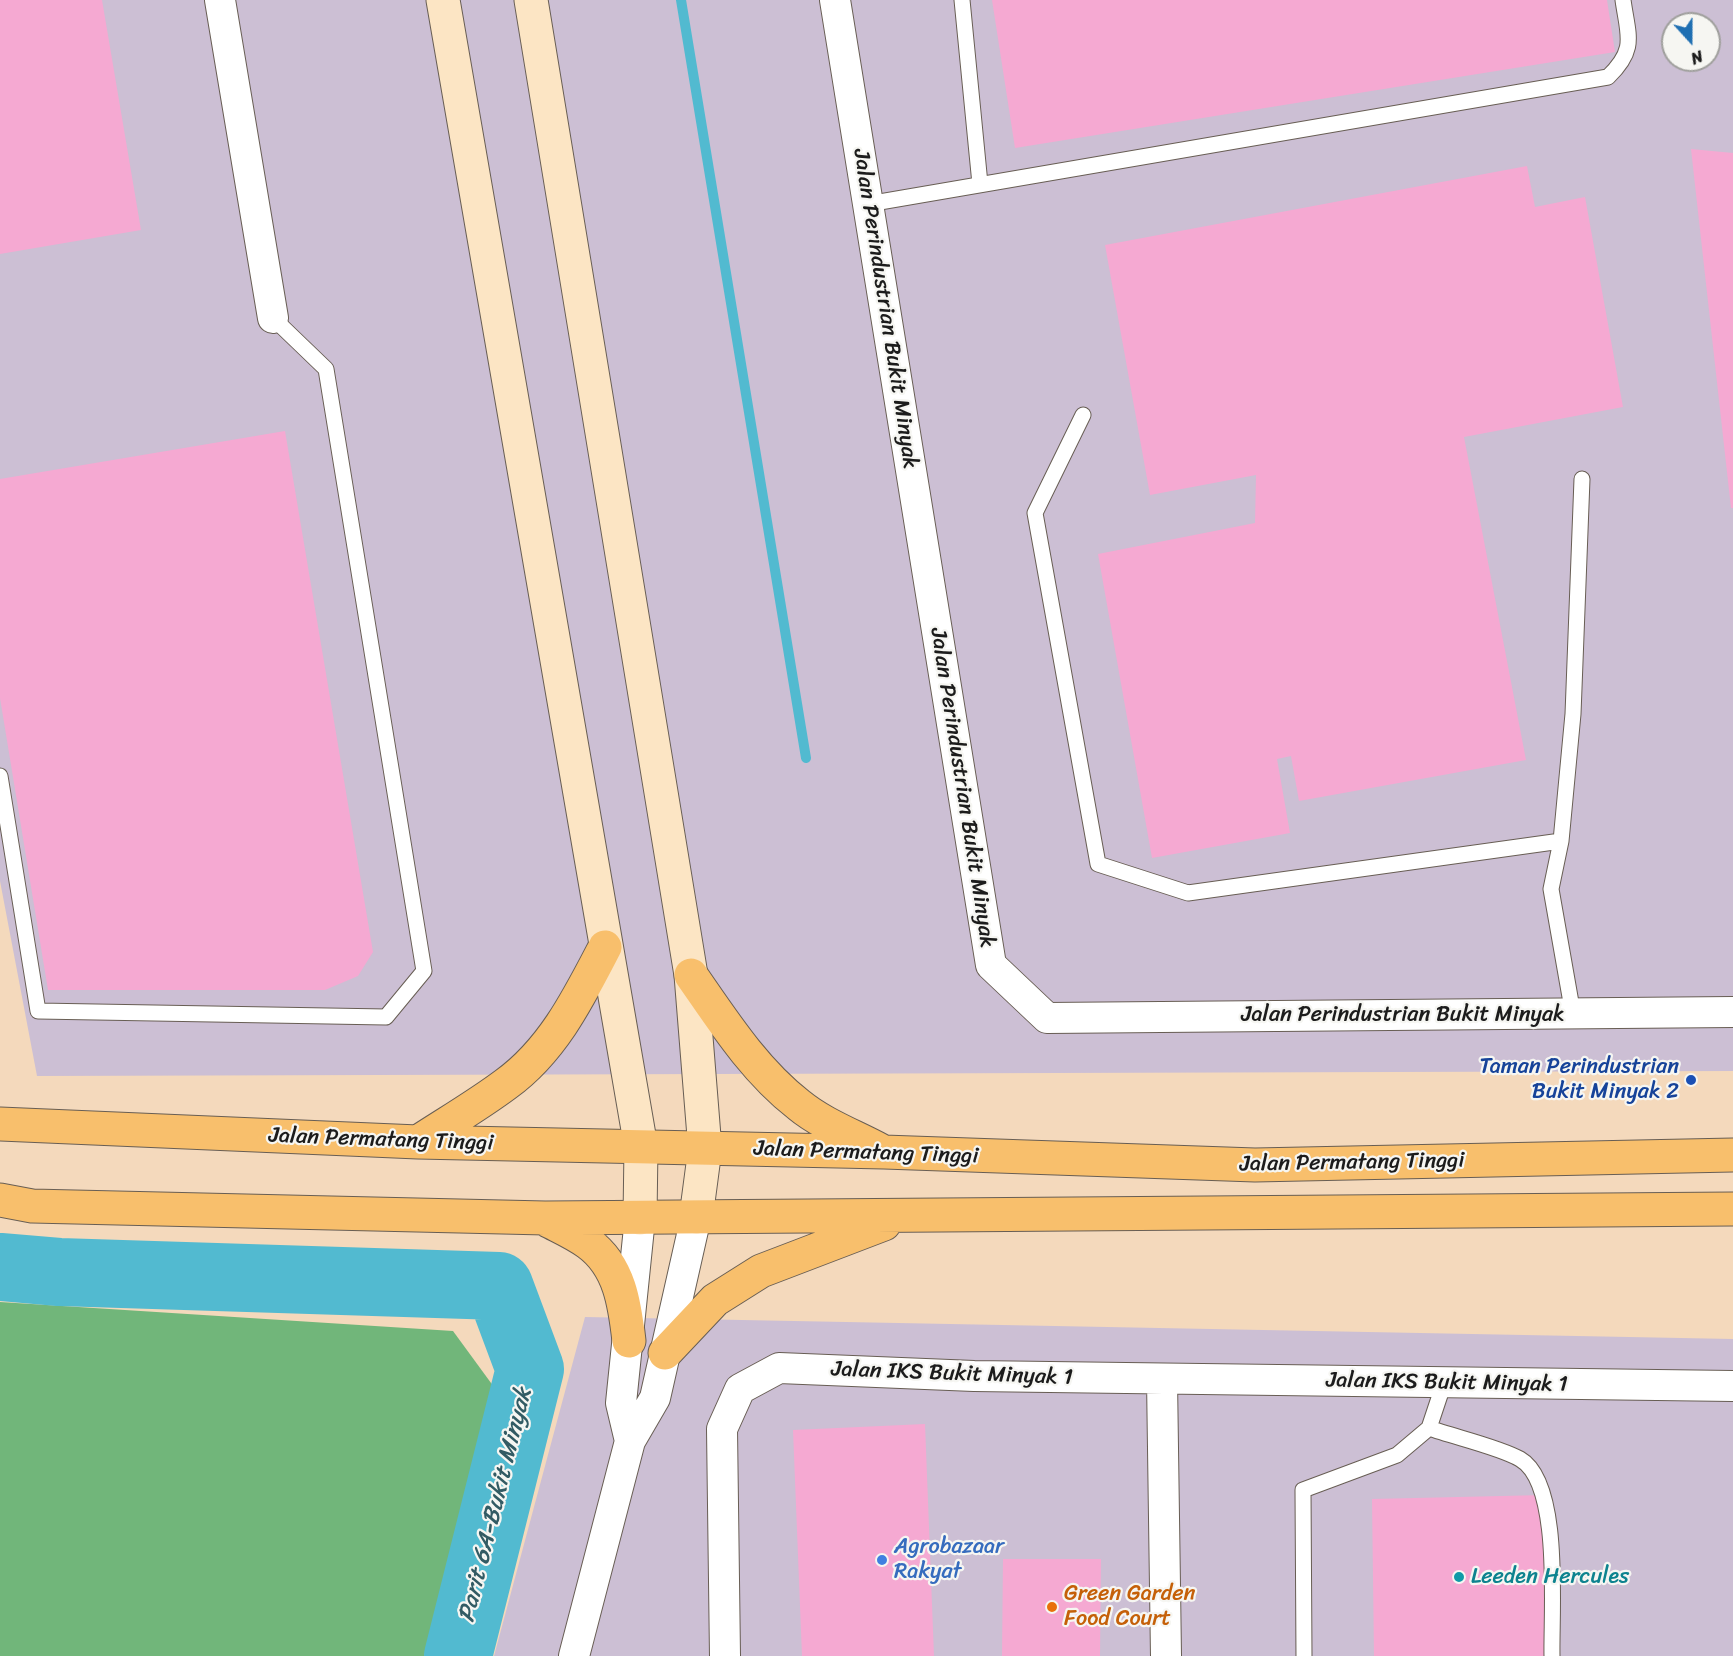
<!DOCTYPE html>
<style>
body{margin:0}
#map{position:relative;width:1733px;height:1656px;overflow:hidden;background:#f4d9bc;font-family:Sriracha,sans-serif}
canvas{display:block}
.north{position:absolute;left:1661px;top:12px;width:60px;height:60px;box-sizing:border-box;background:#f6f6f2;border:2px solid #9f9f9c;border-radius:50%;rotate:159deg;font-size:16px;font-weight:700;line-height:24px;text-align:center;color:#1c1c1c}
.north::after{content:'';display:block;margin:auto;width:21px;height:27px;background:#1f6fb2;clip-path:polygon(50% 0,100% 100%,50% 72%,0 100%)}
</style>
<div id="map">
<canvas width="1733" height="1656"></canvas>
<div class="north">N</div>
</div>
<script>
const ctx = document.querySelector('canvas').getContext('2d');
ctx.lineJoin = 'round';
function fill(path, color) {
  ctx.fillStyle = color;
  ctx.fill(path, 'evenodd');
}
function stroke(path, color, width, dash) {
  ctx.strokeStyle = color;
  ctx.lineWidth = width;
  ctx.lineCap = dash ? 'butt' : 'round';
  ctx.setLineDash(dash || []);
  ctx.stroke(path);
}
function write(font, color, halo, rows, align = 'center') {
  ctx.font = font + ' Sriracha,sans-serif';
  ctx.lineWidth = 4.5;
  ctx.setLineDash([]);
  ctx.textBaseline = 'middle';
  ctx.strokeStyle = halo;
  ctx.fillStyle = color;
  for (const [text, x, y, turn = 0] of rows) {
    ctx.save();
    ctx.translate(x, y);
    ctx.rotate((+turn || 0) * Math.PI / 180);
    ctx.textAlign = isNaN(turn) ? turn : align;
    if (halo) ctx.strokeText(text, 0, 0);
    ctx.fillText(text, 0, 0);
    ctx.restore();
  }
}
fill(new Path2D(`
 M0,0H1733V1071L37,1076L0,881ZM1673,24H1709V60H1673Z
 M585,1317L1733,1339V1656H494Z`), '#ccbfd4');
fill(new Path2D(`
 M0,1302L453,1331L502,1398L424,1656H0Z`), '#71b67a');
stroke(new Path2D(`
 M681,0L806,758`), '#52bad0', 10);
stroke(new Path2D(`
 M0,1267L59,1272L499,1286L530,1369L458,1656`), '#52bad0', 68);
fill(new Path2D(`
 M0,0H102L141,230L0,254Z
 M992,0H1607L1615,52L1015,148Z
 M1691,149L1733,153V508H1731Z
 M1527,166L1535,207L1585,197L1623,407L1464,437L1526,760L1299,801L1291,756L1277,759L1290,833L1152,858L1098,554L1255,523L1256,475L1150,495L1105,245Z
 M285,431L373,952L358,976L325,990H48L0,698V479Z
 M925,1424L934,1656H802L793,1430Z
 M1544,1495L1547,1656H1374L1372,1499Z
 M1003,1559H1101L1100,1656H1002Z`), '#f5a9d2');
const service = new Path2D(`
 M962,0L980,184
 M868,204L1608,77C1637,49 1628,36 1623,0
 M1083,415L1035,513L1098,864L1188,893L1561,841
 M0,776L38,1011L386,1017L424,971L326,369L273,318
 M1573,1014L1551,889L1561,841L1573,714L1582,479
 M1429,1428C1454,1437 1499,1447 1520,1459C1562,1483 1551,1612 1552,1656
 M1304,1656L1303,1490L1397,1455L1429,1428L1444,1383`);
const minor = new Path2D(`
 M220,0L273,318
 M835,0L991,965L1047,1018L1733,1012
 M1162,1379L1166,1656
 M630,1441L621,1403L640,1218
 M574,1656L630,1441L655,1398L696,1217
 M725,1656L722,1429L740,1389L779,1368L974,1376L1733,1386`);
const secondary = new Path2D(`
 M443,0L641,1147L640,1218
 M531,0L691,975L705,1149L696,1217`);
const trunk = new Path2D(`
 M691,975C723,1021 754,1070 799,1105C822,1124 854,1136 880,1150
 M0,1124L418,1142L884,1152L1255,1165L1733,1155
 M418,1142C447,1123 478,1105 506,1084C553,1050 579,997 605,947
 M0,1200L32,1206L545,1218L1733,1209
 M547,1220C560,1227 576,1234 588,1243C620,1266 625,1305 629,1341
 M665,1353L715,1300L761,1271L884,1224`);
stroke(service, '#685e54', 17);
stroke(minor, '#685e54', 32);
stroke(secondary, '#685e54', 35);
stroke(trunk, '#685e54', 35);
stroke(service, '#fff', 15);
stroke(minor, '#fff', 30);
stroke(secondary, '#fce5c4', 33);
stroke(trunk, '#f8bf6c', 33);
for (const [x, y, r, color] of [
 [1691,1080,6,"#1a4fb4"],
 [882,1560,6,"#3f7fe0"],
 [1459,1577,6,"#0f9aa8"],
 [1052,1607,6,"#e8710a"]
]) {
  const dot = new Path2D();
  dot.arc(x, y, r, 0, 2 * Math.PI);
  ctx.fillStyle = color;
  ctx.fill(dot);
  stroke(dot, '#f6f6f2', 2);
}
write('22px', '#1c1c1c', '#f6f6f2', [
 ["Jalan Perindustrian Bukit Minyak",885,309,81],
 ["Jalan Perindustrian Bukit Minyak",962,788,81],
 ["Jalan Perindustrian Bukit Minyak",1403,1015],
 ["Jalan Permatang Tinggi",381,1140,2],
 ["Jalan Permatang Tinggi",866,1153,2],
 ["Jalan Permatang Tinggi",1352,1163,-1],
 ["Jalan IKS Bukit Minyak 1",952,1374,2],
 ["Jalan IKS Bukit Minyak 1",1447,1383,1]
]);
write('22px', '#164399', '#f6f6f2', [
 ["Taman Perindustrian",1679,1067],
 ["Bukit Minyak 2",1679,1092]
], 'right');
write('22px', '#366cbe', '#f6f6f2', [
 ["Agrobazaar",894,1547],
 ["Rakyat",894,1572]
], 'left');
write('22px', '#0d838f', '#f6f6f2', [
 ["Leeden Hercules",1471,1577]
], 'left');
write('22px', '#c56008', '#f6f6f2', [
 ["Green Garden",1064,1594],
 ["Food Court",1064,1619]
], 'left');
write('italic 24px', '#325b64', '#f6f6f2', [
 ["Parit 6A-Bukit Minyak",496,1505,-76]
]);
</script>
